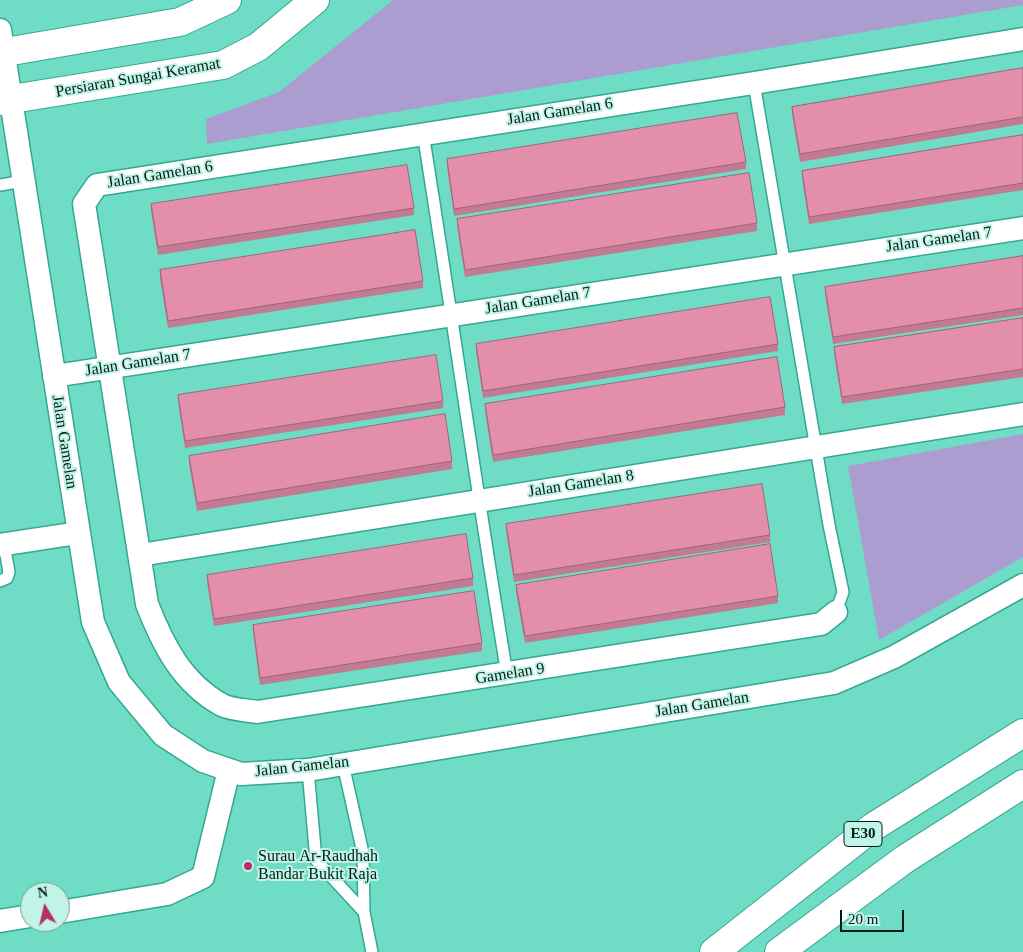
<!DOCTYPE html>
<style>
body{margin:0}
#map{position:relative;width:1023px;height:952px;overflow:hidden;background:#6fddc5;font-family:Georgia,serif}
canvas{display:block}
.north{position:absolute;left:20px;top:882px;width:50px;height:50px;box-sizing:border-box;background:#c1f3e6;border:1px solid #759d93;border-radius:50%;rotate:351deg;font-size:14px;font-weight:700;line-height:20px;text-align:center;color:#041c17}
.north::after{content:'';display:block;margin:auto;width:18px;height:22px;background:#b82f6e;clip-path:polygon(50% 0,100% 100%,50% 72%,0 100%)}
.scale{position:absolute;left:840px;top:910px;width:64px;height:22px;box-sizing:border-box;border:2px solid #041c17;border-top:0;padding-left:6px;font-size:15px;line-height:18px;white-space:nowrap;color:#041c17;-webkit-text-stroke:4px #c1f3e6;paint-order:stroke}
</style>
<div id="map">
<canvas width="1023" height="952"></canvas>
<div class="north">N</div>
<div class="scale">20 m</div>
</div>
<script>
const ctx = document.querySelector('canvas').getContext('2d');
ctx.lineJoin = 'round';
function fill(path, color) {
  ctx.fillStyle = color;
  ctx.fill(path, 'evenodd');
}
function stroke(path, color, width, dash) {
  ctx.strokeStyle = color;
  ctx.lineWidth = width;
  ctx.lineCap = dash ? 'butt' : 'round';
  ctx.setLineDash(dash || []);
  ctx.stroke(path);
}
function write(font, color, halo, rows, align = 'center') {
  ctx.font = font + ' Georgia,serif';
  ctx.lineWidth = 4;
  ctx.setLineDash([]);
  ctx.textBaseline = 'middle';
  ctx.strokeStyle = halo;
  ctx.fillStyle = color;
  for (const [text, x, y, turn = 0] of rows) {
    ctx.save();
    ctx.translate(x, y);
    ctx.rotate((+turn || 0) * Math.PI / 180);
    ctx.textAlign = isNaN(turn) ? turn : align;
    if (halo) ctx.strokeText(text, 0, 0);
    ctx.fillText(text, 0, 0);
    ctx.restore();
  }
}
fill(new Path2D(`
 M393,0H1023V5L207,144L206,119L279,92Z
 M1023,434V557L879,640L848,466Z`), '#ac9dd1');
const lane = new Path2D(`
 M754,83L829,525L843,592L836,612
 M423,133C452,314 477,494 507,674
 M0,185L23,181
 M0,581L7,578L9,572L4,544
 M343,764L363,853L364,912L372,952
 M308,770L316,860L364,912`);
const street = new Path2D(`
 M0,30L93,622L119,682L163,735L203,761L241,774L308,770L834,683L894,657L1023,585
 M54,376L1023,228
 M0,545L78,533
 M140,555L1023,414
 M836,612L821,624L257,712C246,710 232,710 222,705C182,683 163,645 147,604L84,204L97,185L754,83L1023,39
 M60,912L167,894L203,877L229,770
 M0,921L30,916`);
const secondary = new Path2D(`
 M0,53L180,22L227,0
 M0,101L223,65L258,47L315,0`);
const highway = new Path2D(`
 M714,952L873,827L1023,733
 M779,952L905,859L1023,784`);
stroke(lane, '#34a892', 14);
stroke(street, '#34a892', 25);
stroke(secondary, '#34a892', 30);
stroke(highway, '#34a892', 30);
stroke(lane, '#fff', 11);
stroke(street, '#fff', 22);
stroke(secondary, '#fff', 28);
stroke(highway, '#fff', 28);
fill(new Path2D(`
 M1023,68V124L800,162L792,114V107Z
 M1023,135V190L809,224L802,178V171Z
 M447,159L746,162V169L454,216L447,167Z
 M151,204L414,208V215L158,255L151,211Z
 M457,219L757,223V231L465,277L457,226Z
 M1023,256V315L833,344L825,294V287Z
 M160,270L423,281V288L168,328L160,278Z
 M1023,318V377L842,404L834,354V347Z
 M476,344H778V351L483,398L476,351Z
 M178,395L443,401V408L185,448L178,402Z
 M485,404L785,407V415L493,462L485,411Z
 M189,456L452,461V469L197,511L189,463Z
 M506,524L770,535V542L514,582L506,531Z
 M207,575L473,578V586L214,626L207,582Z
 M516,585L778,596V603L525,643L516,592Z
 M253,625L482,643V651L260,685L253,633Z`), '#c37b94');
const building = new Path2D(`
 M1023,68V117L800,154L792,107Z
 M737,113L746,162L454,209L447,159Z
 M1023,135V183L809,217L802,171Z
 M407,165L414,208L158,247L151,204Z
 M749,173L757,223L465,270L457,219Z
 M415,230L423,281L168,321L160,270Z
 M1023,256V308L833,337L825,287Z
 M770,297L778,344L483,391L476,344Z
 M1023,318V369L842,397L834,347Z
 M436,355L443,401L185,441L178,395Z
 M777,357L785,407L493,455L485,404Z
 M445,414L452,461L197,503L189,456Z
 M762,484L770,535L514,575L506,524Z
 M466,534L473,578L214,619L207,575Z
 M770,544L778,596L525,636L516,585Z
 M474,591L482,643L260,678L253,625Z`);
fill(building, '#e38fac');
stroke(building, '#9f6478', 1);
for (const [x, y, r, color] of [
 [248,866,5,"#b82f6e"]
]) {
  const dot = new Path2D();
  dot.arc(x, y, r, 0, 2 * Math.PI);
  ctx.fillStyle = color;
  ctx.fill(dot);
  stroke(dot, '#c1f3e6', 2);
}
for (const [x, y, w] of [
 [863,834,38]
]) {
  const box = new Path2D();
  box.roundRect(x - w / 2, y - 12.5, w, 25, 4);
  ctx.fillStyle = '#c1f3e6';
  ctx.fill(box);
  stroke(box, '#041c17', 1);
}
write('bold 15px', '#041c17', null, [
 ["E30",863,834]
]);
write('16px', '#041c17', '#c1f3e6', [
 ["Persiaran Sungai Keramat",138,78,-10],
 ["Jalan Gamelan 6",560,112,-9],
 ["Jalan Gamelan 6",160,175,-9],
 ["Jalan Gamelan 7",939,240,-8],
 ["Jalan Gamelan 7",538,301,-9],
 ["Jalan Gamelan 7",138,363,-9],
 ["Jalan Gamelan",64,442,81],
 ["Jalan Gamelan 8",581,484,-9],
 ["Gamelan 9",510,674,-9],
 ["Jalan Gamelan",702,705,-9],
 ["Jalan Gamelan",302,767,-6]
]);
write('16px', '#041c17', '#c1f3e6', [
 ["Surau Ar-Raudhah",258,857],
 ["Bandar Bukit Raja",258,875]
], 'left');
</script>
